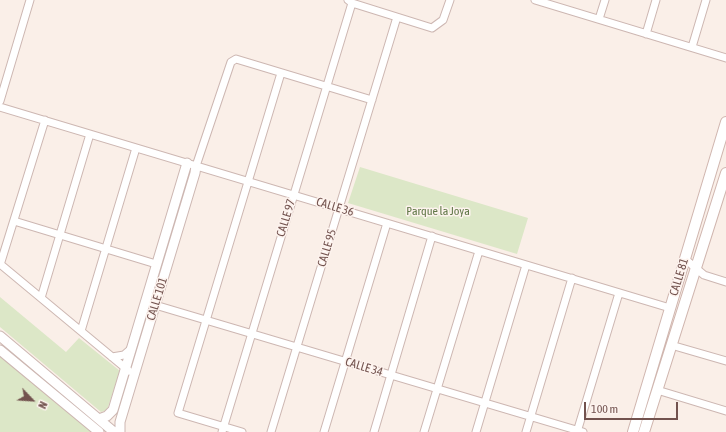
<!DOCTYPE html>
<style>
body{margin:0}
#map{position:relative;width:726px;height:432px;overflow:hidden;background:#faefe8;font-family:"Asap Condensed",sans-serif}
canvas{display:block}
.north{position:absolute;left:12px;top:380px;width:40px;height:40px;-webkit-text-stroke:3px #fdf3ee;paint-order:stroke;rotate:115deg;font-size:11px;font-weight:700;line-height:16px;text-align:center;color:#72524e}
.north::after{content:'';display:block;margin:auto;width:14px;height:18px;background:#72524e;clip-path:polygon(50% 0,100% 100%,50% 72%,0 100%)}
.scale{position:absolute;left:584px;top:402px;width:94px;height:18px;box-sizing:border-box;border:2px solid #72524e;border-top:0;padding-left:5px;font-size:12px;line-height:14px;white-space:nowrap;color:#72524e;-webkit-text-stroke:3px #fdf3ee;paint-order:stroke}
</style>
<div id="map">
<canvas width="726" height="432"></canvas>
<div class="north">N</div>
<div class="scale">100 m</div>
</div>
<script>
const ctx = document.querySelector('canvas').getContext('2d');
ctx.lineJoin = 'round';
function fill(path, color) {
  ctx.fillStyle = color;
  ctx.fill(path, 'evenodd');
}
function stroke(path, color, width, dash) {
  ctx.strokeStyle = color;
  ctx.lineWidth = width;
  ctx.lineCap = dash ? 'butt' : 'round';
  ctx.setLineDash(dash || []);
  ctx.stroke(path);
}
function write(font, color, halo, rows, align = 'center') {
  ctx.font = font + ' "Asap Condensed",sans-serif';
  ctx.lineWidth = 3;
  ctx.setLineDash([]);
  ctx.textBaseline = 'middle';
  ctx.strokeStyle = halo;
  ctx.fillStyle = color;
  for (const [text, x, y, turn = 0] of rows) {
    ctx.save();
    ctx.translate(x, y);
    ctx.rotate((+turn || 0) * Math.PI / 180);
    ctx.textAlign = isNaN(turn) ? turn : align;
    if (halo) ctx.strokeText(text, 0, 0);
    ctx.fillText(text, 0, 0);
    ctx.restore();
  }
}
fill(new Path2D(`
 M360,167L528,218L517,254L348,203Z
 M0,297L66,352L79,338L120,371L107,410L101,412L0,327Z
 M0,355L93,432H0Z`), '#dce7c7');
const minor = new Path2D(`
 M348,0L352,3L432,28L443,20L450,0
 M535,0L726,58
 M599,19L605,0
 M646,34L656,0
 M692,47L706,0
 M0,101L30,0
 M0,107L670,308
 M196,166L231,62L236,59L372,100
 M14,221L156,264
 M685,259L704,275L726,282
 M0,264L129,371
 M0,265L45,120
 M41,298L90,134
 M145,302L583,432
 M81,331L136,148
 M671,345L726,361
 M112,357L124,355L131,349
 M657,390L726,411
 M222,432L352,3
 M242,432L178,413L281,73
 M271,432L397,17
 M324,432L387,223
 M374,432L432,236
 M424,432L479,251
 M476,432L526,265
 M526,432L572,278
 M577,432L619,293`);
const tertiary = new Path2D(`
 M0,336L114,432
 M0,350L99,432
 M99,419L107,416L113,410L187,163
 M120,432V422L195,173L196,166`);
const secondary = new Path2D(`
 M633,432L726,122
 M644,432L726,173`);
stroke(minor, '#cdb7b2', 9);
stroke(tertiary, '#cdb7b2', 11);
stroke(secondary, '#d0b6af', 12);
stroke(minor, '#fff', 7);
stroke(tertiary, '#fff', 9);
stroke(secondary, '#fff', 10);
write('12px', '#72524e', '#fdf3ee', [
 ["CALLE 36",335,207,17],
 ["CALLE 97",286,218,-73],
 ["CALLE 95",327,248,-73],
 ["CALLE 81",679,277,-73],
 ["CALLE 101",157,299,-73],
 ["CALLE 34",364,367,17]
]);
write('12px', '#607747', '#fdf3ee', [
 ["Parque la Joya",438,211]
]);
</script>
